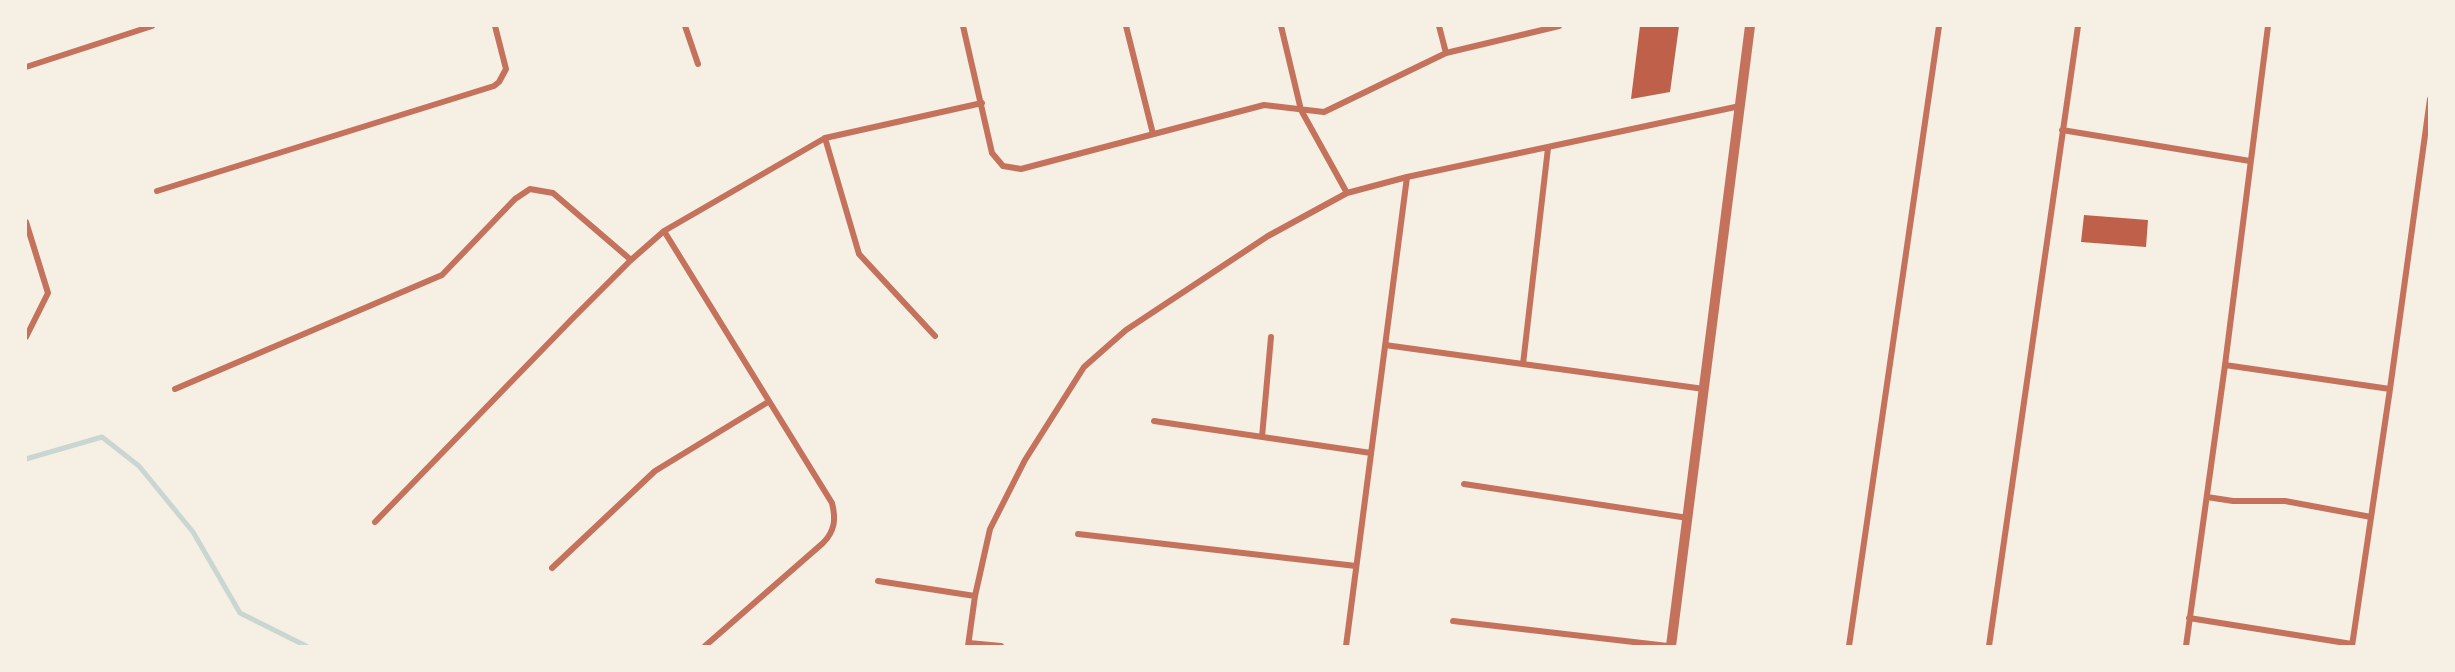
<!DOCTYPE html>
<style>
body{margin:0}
#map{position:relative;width:2455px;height:672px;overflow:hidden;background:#f6efe4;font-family:"Asap Condensed",sans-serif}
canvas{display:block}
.frame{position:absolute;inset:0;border:27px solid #f6efe4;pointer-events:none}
</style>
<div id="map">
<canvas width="2455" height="672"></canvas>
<div class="frame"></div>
</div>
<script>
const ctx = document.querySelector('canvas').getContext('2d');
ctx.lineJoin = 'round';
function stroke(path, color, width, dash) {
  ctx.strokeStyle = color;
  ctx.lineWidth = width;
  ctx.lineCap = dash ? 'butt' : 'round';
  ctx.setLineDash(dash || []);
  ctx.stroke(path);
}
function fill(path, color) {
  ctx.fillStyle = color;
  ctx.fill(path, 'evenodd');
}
stroke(new Path2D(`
 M26,459L102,437L139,466L193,532L240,613L306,646`), '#c9d6d2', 5);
fill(new Path2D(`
 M1640,26H1679L1670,92L1631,99Z
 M2084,215L2148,220L2146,247L2081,242Z`), '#bf614a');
stroke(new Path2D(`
 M685,26L698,64
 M963,26L992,153L1003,166L1021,169L1264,105L1324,112L1446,53L1559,26
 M1126,26L1153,134
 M1281,26L1301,110L1347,193
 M1439,26L1446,53
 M26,67L152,26
 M2062,130L2250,161
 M825,138L859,254L935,336
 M157,191L494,86L499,82L506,69L495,26
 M26,222L48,293L26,337
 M664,231L832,503C836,519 835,531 823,543L705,646
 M1385,345L1704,389
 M1523,364L1548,148
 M2225,365L2390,389
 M175,389L442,275L515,199L530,189L553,193L631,260
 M1154,421L1371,453
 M1262,437L1271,337
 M1464,484L1688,518
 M2207,497L2233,501H2285L2371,517
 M375,522L572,319L631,260L664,231L825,138L982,103
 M1078,534L1356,566
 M552,568L655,471L768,402
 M878,581L975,596
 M2189,618L2352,644
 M1453,621L1668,646
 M969,643L1001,646
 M968,646L975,596L990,529L1025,460L1084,367L1126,330L1268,236L1347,193L1407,177L1740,106
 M1346,646L1407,177
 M1849,646L1939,26
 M1989,646L2078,26
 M2186,646L2225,365L2268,26
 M2352,646L2390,389L2430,99`), '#c5725c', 6);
stroke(new Path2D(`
 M1671,646L1750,26`), '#c5725c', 10);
</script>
